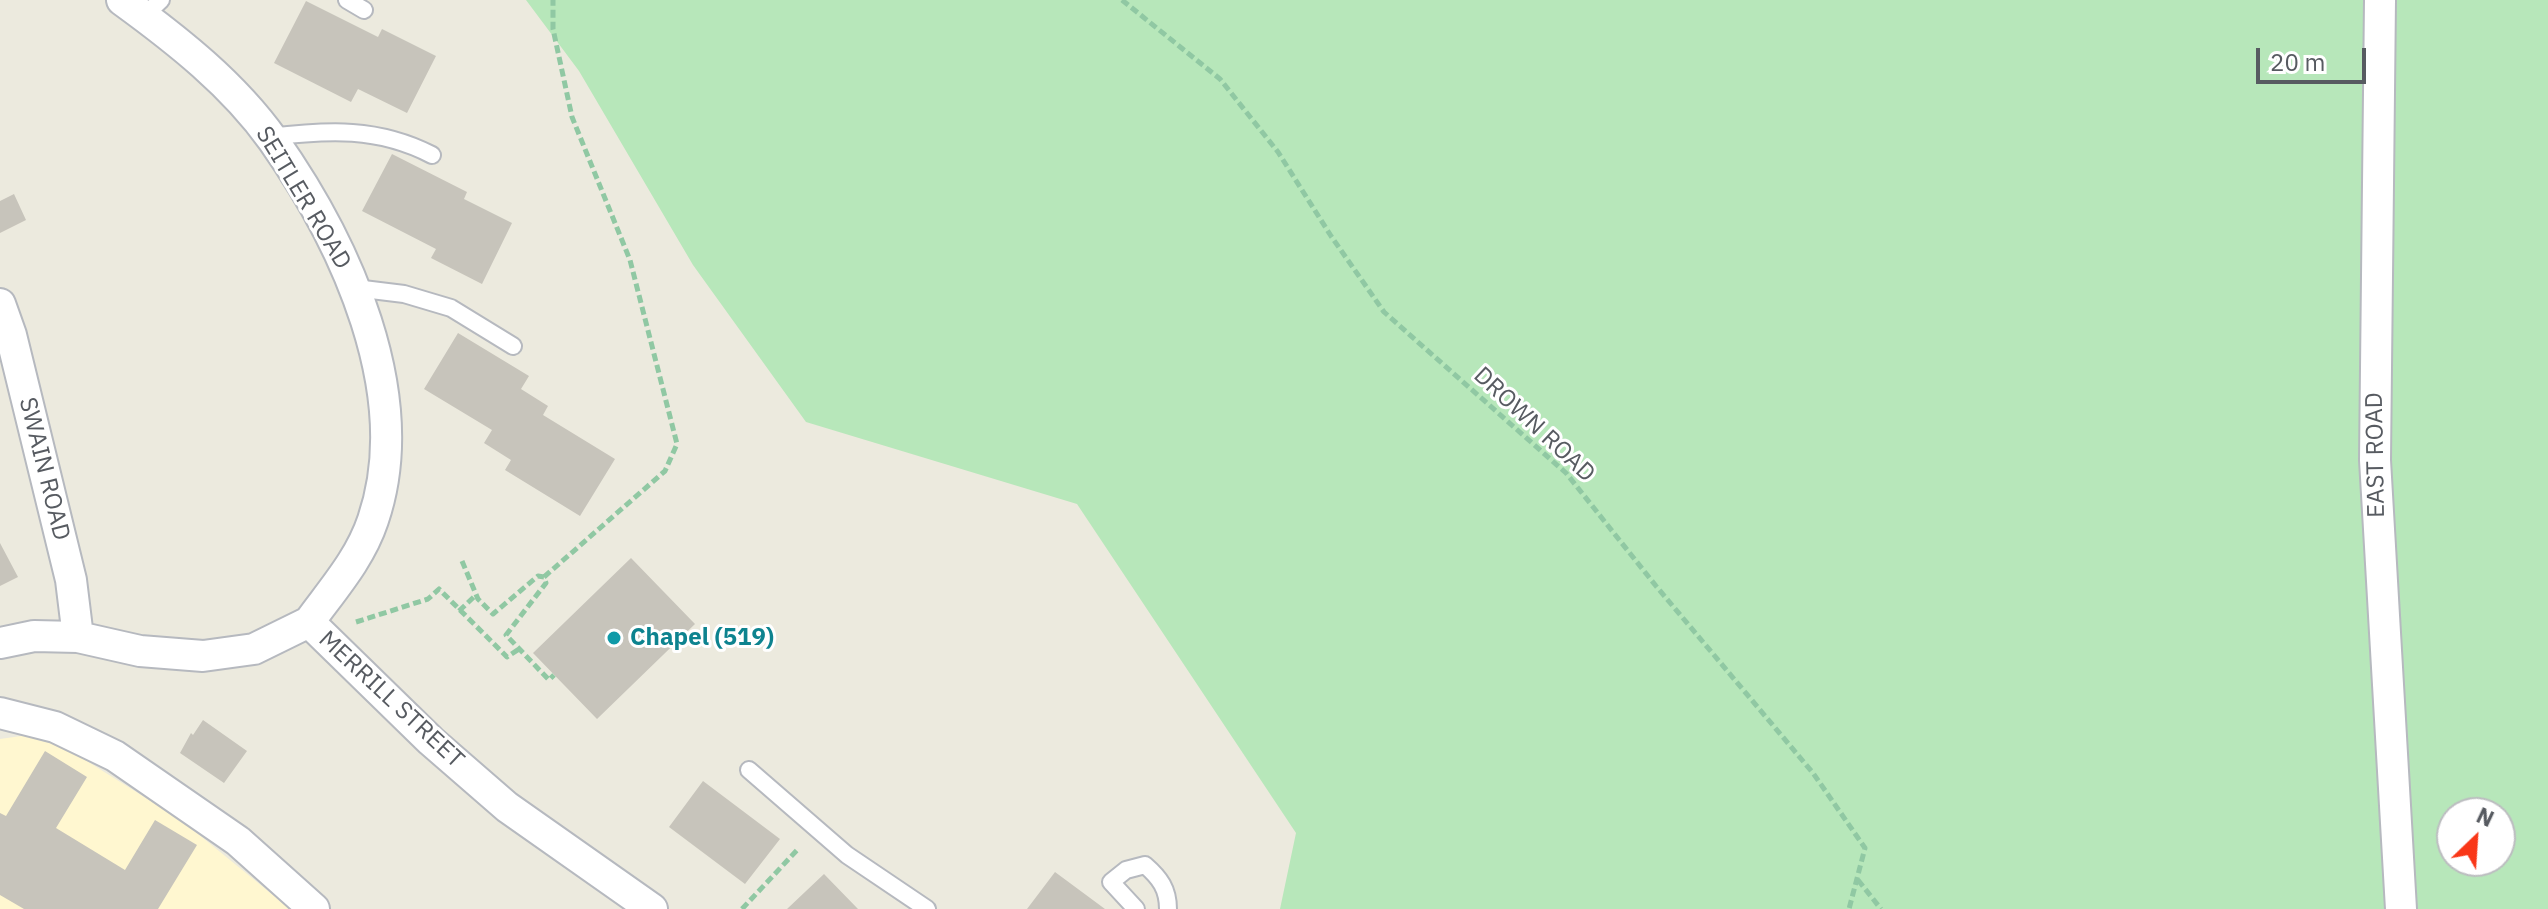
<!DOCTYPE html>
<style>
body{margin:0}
#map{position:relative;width:2548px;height:909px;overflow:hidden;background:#eceade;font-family:"IBM Plex Sans",sans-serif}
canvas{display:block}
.north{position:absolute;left:2436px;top:797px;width:80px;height:80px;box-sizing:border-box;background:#fff;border:2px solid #bcbdc0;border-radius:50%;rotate:25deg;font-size:22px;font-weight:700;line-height:32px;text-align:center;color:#575b61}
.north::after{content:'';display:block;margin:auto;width:28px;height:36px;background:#f93718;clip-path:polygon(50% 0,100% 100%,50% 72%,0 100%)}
.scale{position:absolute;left:2256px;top:48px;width:110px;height:36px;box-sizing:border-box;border:4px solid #575b61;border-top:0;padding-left:10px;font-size:24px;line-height:28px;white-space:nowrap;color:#575b61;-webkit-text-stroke:6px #fff;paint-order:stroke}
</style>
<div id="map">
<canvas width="2548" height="909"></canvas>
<div class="north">N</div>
<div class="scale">20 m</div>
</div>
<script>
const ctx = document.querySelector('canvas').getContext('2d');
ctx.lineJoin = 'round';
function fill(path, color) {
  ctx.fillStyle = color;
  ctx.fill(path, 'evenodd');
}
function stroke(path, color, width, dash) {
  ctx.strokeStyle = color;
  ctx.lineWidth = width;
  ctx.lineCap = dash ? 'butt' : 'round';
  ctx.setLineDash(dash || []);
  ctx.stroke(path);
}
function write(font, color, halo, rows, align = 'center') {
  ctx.font = font + ' "IBM Plex Sans",sans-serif';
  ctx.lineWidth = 6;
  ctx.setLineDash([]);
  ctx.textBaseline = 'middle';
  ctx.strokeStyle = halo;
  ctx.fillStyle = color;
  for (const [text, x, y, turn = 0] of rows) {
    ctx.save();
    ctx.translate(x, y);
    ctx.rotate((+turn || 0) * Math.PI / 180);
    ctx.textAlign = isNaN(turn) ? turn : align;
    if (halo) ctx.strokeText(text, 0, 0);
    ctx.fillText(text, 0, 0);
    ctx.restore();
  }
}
fill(new Path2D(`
 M42,733L181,820L290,909H0V739Z`), '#fff7d0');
fill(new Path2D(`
 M526,0H2548V909H1280L1296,833L1077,504L806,422L693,265L579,71ZM2452,813H2500V861H2452Z`), '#b7e7ba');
fill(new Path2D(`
 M306,1L378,37L382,29L436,56L407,113L358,89L351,102L274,63Z
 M392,154L467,192L464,199L512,223L482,284L431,258L436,249L362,211Z
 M14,194L26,220L0,233V201Z
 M458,333L529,376L521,389L548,406L543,415L615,459L580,516L505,470L511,460L484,443L492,430L424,389Z
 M0,543L18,577L0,586Z
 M631,558L695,624L597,719L533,653Z
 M203,720L247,751L224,783L180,753L191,733L193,735Z
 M45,751L87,777L56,828L125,870L155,820L197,845L158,909H24L0,895V813L6,816Z
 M703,781L780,839L745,884L669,827Z
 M1055,872L1105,909H1027Z
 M824,874L858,909H787Z`), '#c7c4bb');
const lane = new Path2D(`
 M347,0L364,10
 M144,16L161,0
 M269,137C328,130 378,127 432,155
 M355,288L404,294L451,308L513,346
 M749,770L847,855L927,909
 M1136,909L1111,882L1126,870L1145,865C1160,878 1168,889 1168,909`);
const street = new Path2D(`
 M122,0C177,40 233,84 273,140C345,242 416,394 373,520C360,559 333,589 309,622
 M2380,0L2375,460L2401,909
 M0,304L11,335L71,580L78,637
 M0,643L34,636L78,637L140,651L203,656L254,649L309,622L431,741L507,807L652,909
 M0,713L55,727L115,756L238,841L314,909`);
stroke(lane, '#b6b9bf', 20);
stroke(street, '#b6b9bf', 34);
stroke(new Path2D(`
 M1122,0L1220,79L1278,152L1331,236L1384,312L1566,473L1656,586L1813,773L1865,848L1849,909
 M462,561L478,599L493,614L538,576L544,577L546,583L506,635L549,680L554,675
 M544,577L665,471L677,444L630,260L572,117L553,29V0
 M459,611L476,595
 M356,622L428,599L439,589L507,657L519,649
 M1858,880L1881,909
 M742,909L799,848`), '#90c8a3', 5, [8, 4]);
stroke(lane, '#fff', 16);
stroke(street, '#fff', 30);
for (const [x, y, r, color] of [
 [614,638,8,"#0f9aa8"]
]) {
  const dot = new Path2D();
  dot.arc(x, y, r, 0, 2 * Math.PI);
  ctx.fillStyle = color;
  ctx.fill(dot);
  stroke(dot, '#fff', 3);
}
write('24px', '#575b61', '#fff', [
 ["SEITLER ROAD",303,198,59],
 ["DROWN ROAD",1534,425,43],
 ["EAST ROAD",2376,455,-91],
 ["SWAIN ROAD",44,469,76],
 ["MERRILL STREET",391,700,43]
]);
write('bold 24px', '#0d838f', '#fff', [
 ["Chapel (519)",630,638]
], 'left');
</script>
